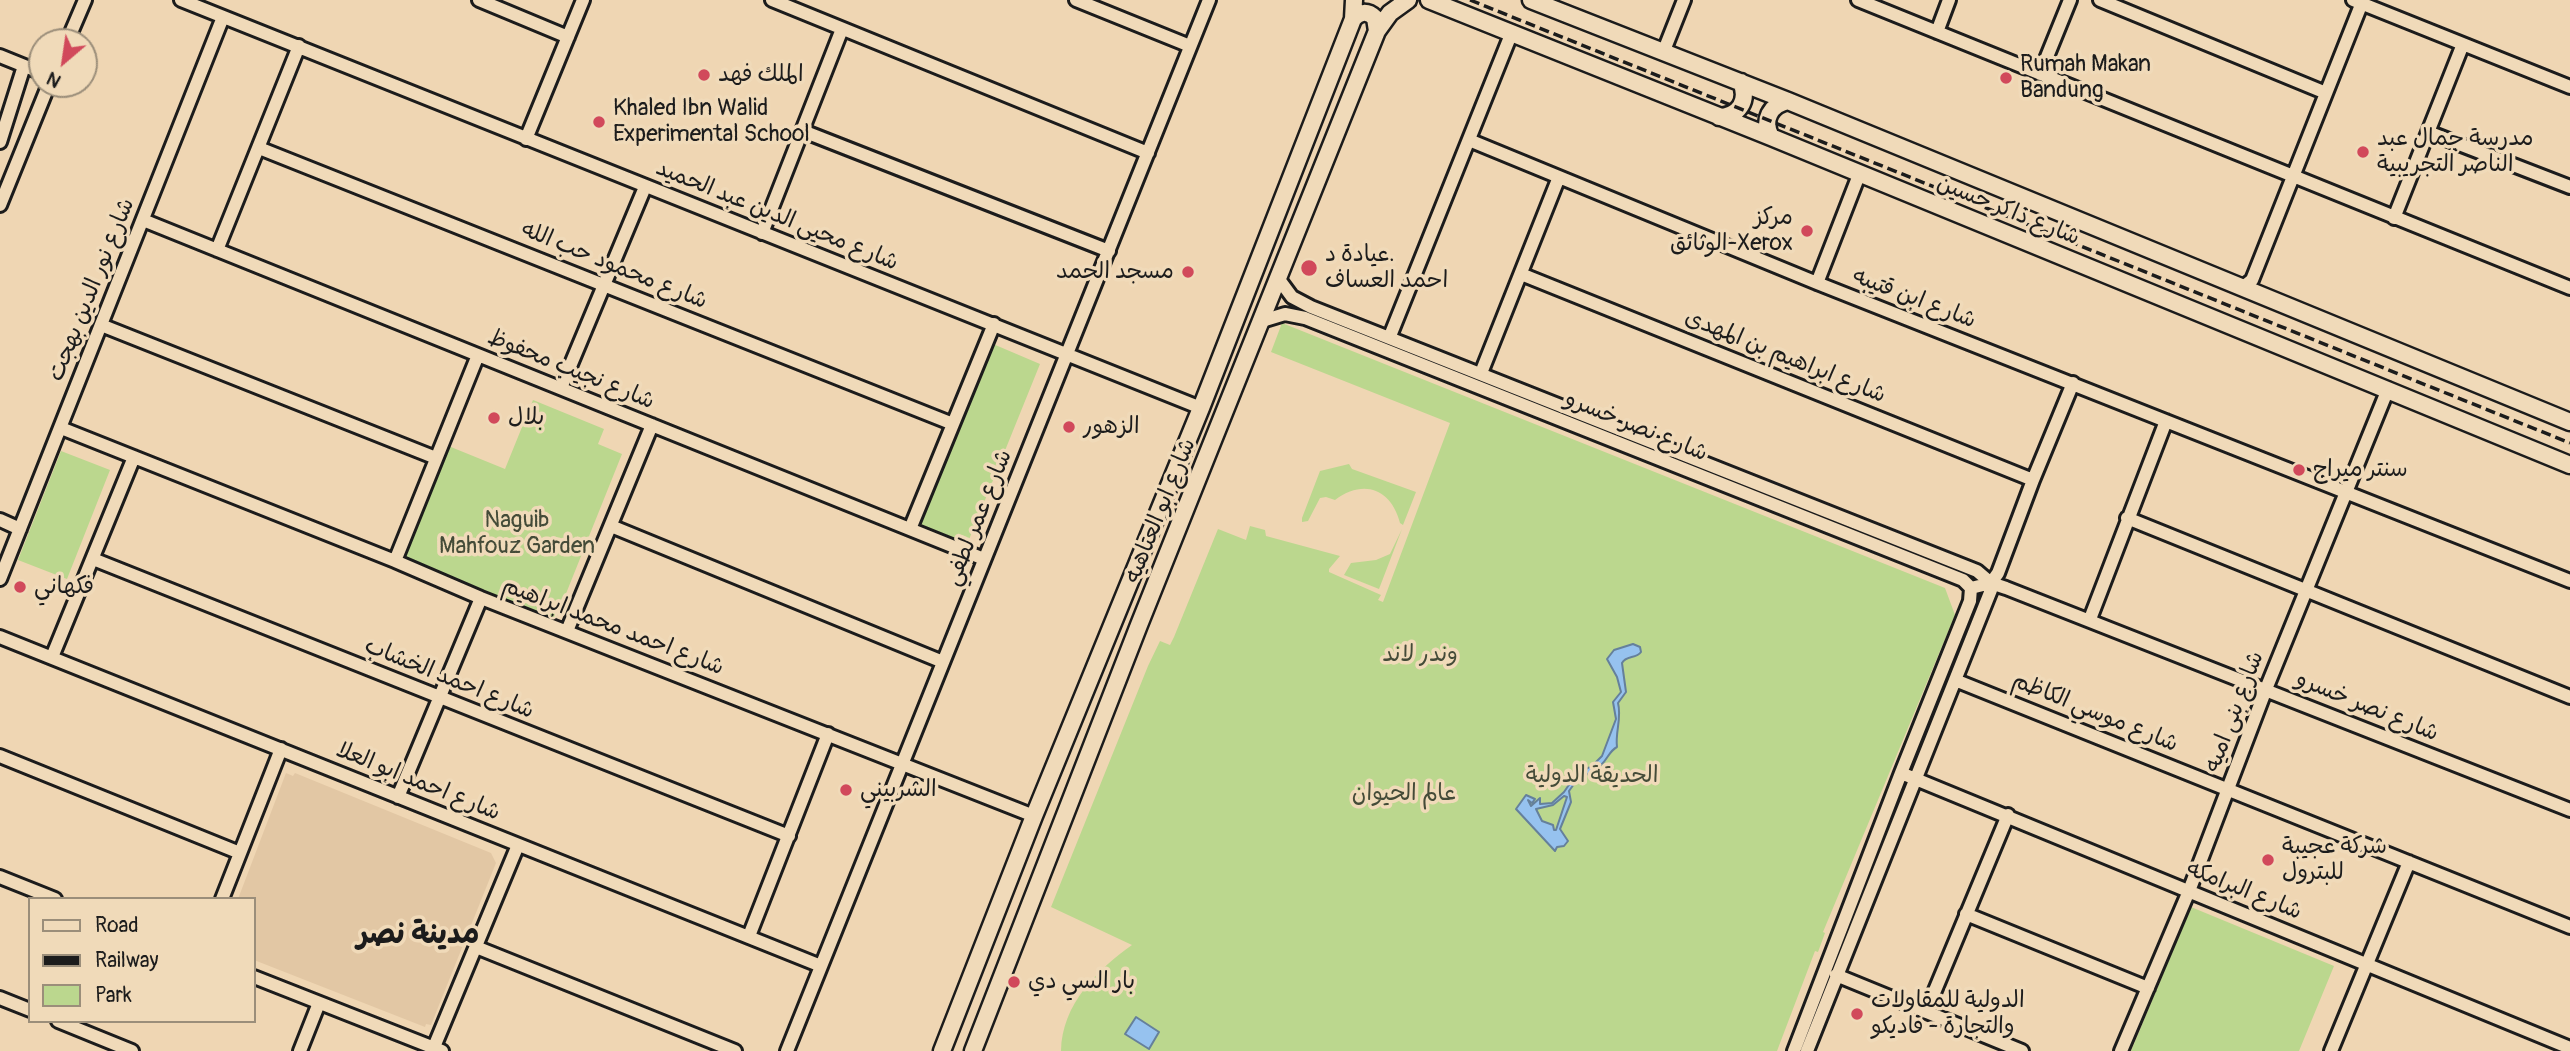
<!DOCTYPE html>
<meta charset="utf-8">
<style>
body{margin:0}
#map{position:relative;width:2570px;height:1051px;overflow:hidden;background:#efd6b3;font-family:Pangolin,sans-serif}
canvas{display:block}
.legend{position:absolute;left:28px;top:897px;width:228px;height:126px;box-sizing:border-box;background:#f0dab9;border:2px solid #9b8e7a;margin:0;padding:9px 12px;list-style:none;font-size:21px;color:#1c1c1c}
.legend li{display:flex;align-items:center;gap:14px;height:35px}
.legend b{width:35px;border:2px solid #9b8e7a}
.north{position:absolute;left:28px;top:28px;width:70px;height:70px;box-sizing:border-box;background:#f0dab9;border:2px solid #9b8e7a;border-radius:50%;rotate:209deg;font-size:19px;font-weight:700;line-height:28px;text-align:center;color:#1c1c1c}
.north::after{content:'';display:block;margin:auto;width:24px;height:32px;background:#d1495b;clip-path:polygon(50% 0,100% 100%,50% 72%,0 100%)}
</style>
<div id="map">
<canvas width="2570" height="1051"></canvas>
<ul class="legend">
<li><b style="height:9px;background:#f0dab9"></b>Road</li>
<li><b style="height:9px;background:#1c1c1c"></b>Railway</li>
<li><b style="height:19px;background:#bbd78e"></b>Park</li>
</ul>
<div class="north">N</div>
</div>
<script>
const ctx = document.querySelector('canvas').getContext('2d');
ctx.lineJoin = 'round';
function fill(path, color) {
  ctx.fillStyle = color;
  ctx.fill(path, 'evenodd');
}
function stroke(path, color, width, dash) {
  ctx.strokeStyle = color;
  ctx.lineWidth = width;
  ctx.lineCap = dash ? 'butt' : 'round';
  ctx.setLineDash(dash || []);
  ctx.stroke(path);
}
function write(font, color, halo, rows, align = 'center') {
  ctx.font = font + ' Pangolin,"Playpen Sans Arabic",sans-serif';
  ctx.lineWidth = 7;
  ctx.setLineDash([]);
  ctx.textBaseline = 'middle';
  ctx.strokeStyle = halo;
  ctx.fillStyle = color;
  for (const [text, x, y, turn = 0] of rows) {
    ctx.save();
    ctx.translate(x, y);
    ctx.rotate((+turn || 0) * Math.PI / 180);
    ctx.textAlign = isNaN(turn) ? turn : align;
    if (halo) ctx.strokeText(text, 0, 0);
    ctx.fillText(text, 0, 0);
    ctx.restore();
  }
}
fill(new Path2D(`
 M286,773L293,776L295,773L491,853L496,863L431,1025L426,1024L425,1027L254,960V899H238Z`), '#e2c7a4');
fill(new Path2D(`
 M1282,323L1945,588L1955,615L1823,932L1825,933L1818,952L1815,951L1777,1051H1061C1062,1004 1097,970 1132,945L1051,907L1148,666L1160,641L1170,645L1174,637L1218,529L1246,540L1250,526L1265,530L1266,536L1340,556L1329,569V572L1381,595L1378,600L1383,602L1450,423L1271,352Z
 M986,341L1040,364L966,547L914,524Z
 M533,400L604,429L598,444L622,454L555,621L400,557L446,445L505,469Z
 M61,451L110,470L67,579L18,560Z
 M1349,464L1352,469L1416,492L1403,525L1400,523C1391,488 1363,479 1335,500L1326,497L1320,498L1308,521L1302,522V518L1320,471Z
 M1402,529L1379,589L1344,575L1351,563L1376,560L1390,554Z
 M2191,907L2334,966L2299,1051H2131Z`), '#bbd78e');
const water = new Path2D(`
 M1633,644L1640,647L1641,652C1636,659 1626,655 1622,663L1626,692L1618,703C1622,718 1615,732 1617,747C1609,751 1608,759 1601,765C1589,776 1579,775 1569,791L1571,802L1560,829L1568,841L1564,846L1557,847L1555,851L1516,809L1526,795L1535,799L1532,803L1528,800L1531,806L1540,798V804L1552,803L1564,792L1575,776L1593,765L1602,756L1616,719L1613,702L1621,692L1617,677L1607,659L1614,650ZM1564,796L1567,797L1556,830H1554L1553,825L1542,821L1536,809L1553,805Z
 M1136,1017L1159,1032L1149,1049L1125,1034Z`);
fill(water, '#96c2ef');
stroke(water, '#65809b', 2);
const minor = new Path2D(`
 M181,0L1201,408
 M479,0L568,37
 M772,0L1148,153
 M1076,0L1190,46
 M1858,0L2570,288
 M2100,0L2326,93
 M2353,0L2570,87
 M1937,32L1949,0
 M67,42L85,0
 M1663,53L1684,0
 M0,56L42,73
 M2040,74L2070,0
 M803,131L1109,251
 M2428,132L2570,187
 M526,139L583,0
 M1469,140L1817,283L2570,581
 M0,142L24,66
 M259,148L953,424
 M0,205L49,84
 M2394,218L2463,44
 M143,220L984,559
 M762,233L842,29
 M217,250L299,46
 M1521,274L2033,480
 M1278,278L1292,297L1311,307L1977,571L1991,583
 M1817,283L1859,175
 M2242,288L2252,280L2363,0
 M1262,321L1285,314L1305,318L1963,580L1971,588
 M101,325L436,458
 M1390,336L1512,32
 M1481,373L1559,177
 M561,388L645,187
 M61,428L395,561L481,598L1034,816
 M2127,518L2570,697
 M0,520L20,529
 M611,526L943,662
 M910,529L994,324
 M93,559L789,836
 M395,561L478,355
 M0,579L223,17
 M1971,588L1991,583L2006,588L2570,810
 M2090,619L2166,421
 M567,631L652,425
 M0,637L821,966
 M52,657L134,457
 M1955,680L2570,927
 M0,756L240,853
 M1901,773L2570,1048
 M398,797L481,598
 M0,877L55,899
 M222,899L281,749
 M1966,914L2148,988
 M749,936L828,734
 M476,947L735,1051
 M1836,975L2022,1051
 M254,977L442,1051
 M0,998L30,1010
 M1926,1012L2008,815
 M58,1021L132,1051
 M434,1047L518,845
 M300,1051L319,1003
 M787,1051L1209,0
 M1794,1051L1901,773L1970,601L1971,588
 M1807,1051L1991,590V583L1998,573L2033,480L2073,383
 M2121,1051L2189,891L2266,689L2388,389
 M2331,1051L2409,862`);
const major = new Path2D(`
 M1429,0L1771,137L2570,465
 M1531,0L1788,101L2570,422
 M1353,19C1360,11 1368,11 1375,18L1377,31
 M1719,117C1739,116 1749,101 1741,82
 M1771,137C1762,120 1770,105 1788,101
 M942,1051L1034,816L1201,408L1353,19L1354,0
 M973,1051L1139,625L1377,31L1390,13L1408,0`);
stroke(minor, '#1c1c1c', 18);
stroke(major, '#1c1c1c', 21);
stroke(minor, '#f0dab9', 12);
stroke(major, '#f0dab9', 16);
stroke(new Path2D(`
 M1470,0L2570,443`), '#1c1c1c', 3.5, [10, 5]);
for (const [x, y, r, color] of [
 [704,75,7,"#d1495b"],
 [2006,78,7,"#d1495b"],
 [599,122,7,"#d1495b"],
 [2363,152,7,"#d1495b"],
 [1807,231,7,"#d1495b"],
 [1309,268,9,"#d1495b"],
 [1188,272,7,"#d1495b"],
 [494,418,7,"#d1495b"],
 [1069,427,7,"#d1495b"],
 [2299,470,7,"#d1495b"],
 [20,587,7,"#d1495b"],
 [846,790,7,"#d1495b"],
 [2268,860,7,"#d1495b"],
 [1014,982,7,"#d1495b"],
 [1857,1014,7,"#d1495b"]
]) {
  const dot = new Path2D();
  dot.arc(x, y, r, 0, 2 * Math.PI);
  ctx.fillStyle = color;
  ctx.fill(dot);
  stroke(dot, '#f0dab9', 2.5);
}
write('23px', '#1c1c1c', '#f0dab9', [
 ["Rumah Makan",2020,65],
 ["Bandung",2020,91],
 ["الملك فهد",718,75],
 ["Khaled Ibn Walid",613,109],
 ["Experimental School",613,135],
 ["مدرسة جمال عبد",2377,139],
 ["الناصر التجريبية",2377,165],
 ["مركز",1793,218,"right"],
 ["الوثائق-Xerox",1793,244,"right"],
 ["عيادة د.",1325,255],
 ["احمد العساف",1325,281],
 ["مسجد الحمد",1174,272,"right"],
 ["بلال",508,418],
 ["الزهور",1083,427],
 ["سنتر ميراج",2313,470],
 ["فكهاني",34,587],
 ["الشربيني",860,790],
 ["شركة عجيبة",2282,847],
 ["للبترول",2282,873],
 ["بار السي دي",1028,982],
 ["الدولية للمقاولات",1871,1001],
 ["والتجارة - فاديكو",1871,1027]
], 'left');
write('23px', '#1c1c1c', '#f0dab9', [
 ["شارع ذاكر حسين",2008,211,22],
 ["شارع محيى الدين عبد الحميد",777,216,22],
 ["شارع محمود حب الله",614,266,22],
 ["شارع نور الدين بهجت",92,290,-68],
 ["شارع ابن قتيبه",1914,299,21],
 ["شارع ابراهيم بن المهدى",1785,357,22],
 ["شارع نجيب محفوظ",571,370,22],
 ["شارع نصر خسرو",1636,427,22],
 ["شارع ابو العتاهيه",1161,511,-68],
 ["شارع عمر لطفي",979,518,-68],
 ["شارع احمد محمد ابراهيم",613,627,21],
 ["شارع احمد الخشاب",449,679,22],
 ["شارع نصر خسرو",2367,707,22],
 ["شارع بنى اميه",2235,712,-69],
 ["شارع موسي الكاظم",2095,713,22],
 ["شارع احمد ابو العلا",418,782,22],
 ["شارع البرامكه",2244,891,22]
]);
write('23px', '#444b38', '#f0dab9', [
 ["Naguib",517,521],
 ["Mahfouz Garden",517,547],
 ["وندر لاند",1420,655],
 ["الحديقة الدولية",1592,776],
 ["عالم الحيوان",1404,794]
]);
write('bold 30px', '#1c1c1c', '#f0dab9', [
 ["مدينة نصر",418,935]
]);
</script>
